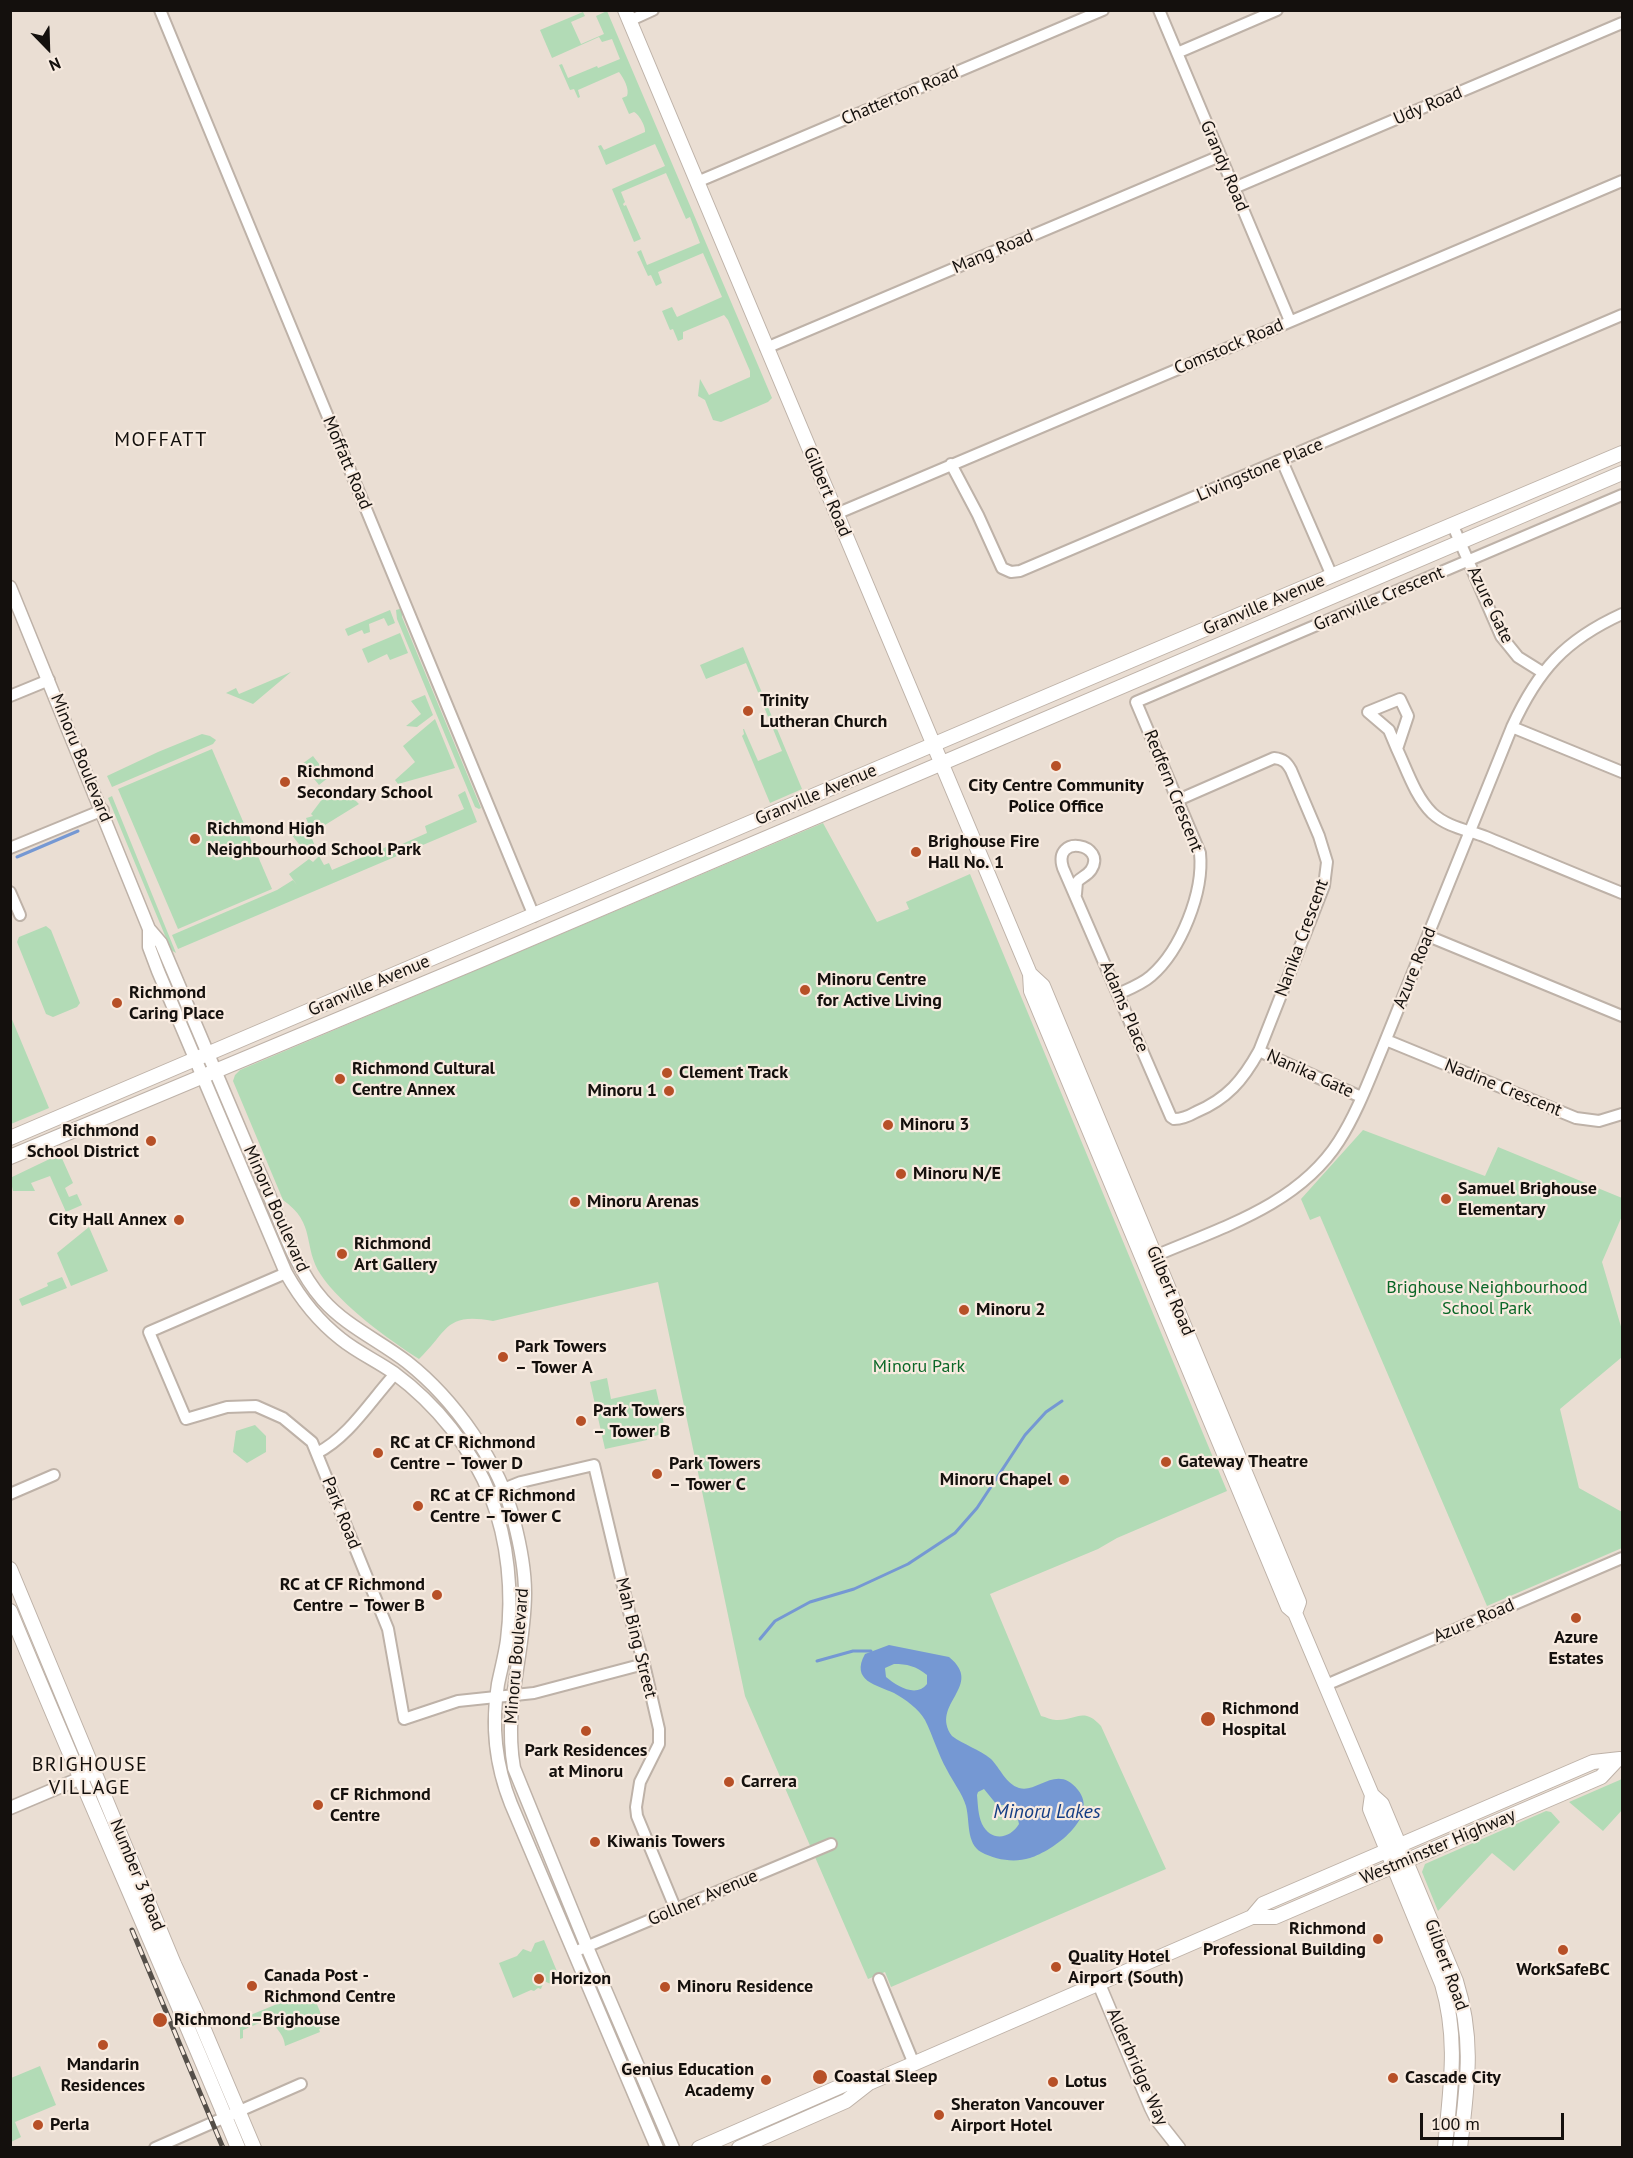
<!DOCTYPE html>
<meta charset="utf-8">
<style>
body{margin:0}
#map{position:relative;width:1633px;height:2158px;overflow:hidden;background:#eaded3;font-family:"PT Sans",sans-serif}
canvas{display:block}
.frame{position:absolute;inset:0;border:12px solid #14100d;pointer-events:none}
.north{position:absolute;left:18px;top:18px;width:60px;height:60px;-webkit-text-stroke:4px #f8ebe0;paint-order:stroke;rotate:157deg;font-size:16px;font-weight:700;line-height:24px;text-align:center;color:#14100d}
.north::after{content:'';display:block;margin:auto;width:21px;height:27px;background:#14100d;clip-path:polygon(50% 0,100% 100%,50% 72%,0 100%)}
.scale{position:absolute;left:1420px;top:2113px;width:144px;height:27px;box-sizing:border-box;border:3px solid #14100d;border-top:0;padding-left:8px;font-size:18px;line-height:21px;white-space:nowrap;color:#14100d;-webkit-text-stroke:4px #f8ebe0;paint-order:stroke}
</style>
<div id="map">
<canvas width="1633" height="2158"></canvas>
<div class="frame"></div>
<div class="north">N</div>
<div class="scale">100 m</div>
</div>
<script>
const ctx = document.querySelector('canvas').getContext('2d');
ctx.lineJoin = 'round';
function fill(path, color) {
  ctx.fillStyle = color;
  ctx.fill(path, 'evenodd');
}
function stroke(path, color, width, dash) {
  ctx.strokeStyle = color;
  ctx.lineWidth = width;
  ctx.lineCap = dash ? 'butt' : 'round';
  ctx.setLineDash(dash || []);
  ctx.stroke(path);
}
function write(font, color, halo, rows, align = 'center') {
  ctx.font = font + ' "PT Sans",sans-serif';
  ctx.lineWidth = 4.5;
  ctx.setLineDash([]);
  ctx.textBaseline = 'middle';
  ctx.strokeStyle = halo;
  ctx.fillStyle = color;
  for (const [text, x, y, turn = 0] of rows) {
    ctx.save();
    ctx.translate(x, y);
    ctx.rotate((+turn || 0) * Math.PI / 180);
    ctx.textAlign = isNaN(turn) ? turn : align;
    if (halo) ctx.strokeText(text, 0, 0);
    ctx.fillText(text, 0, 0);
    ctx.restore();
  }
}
fill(new Path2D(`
 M607,11L772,398L768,402L721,422L713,420L705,400L698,396L700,379L709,395L750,377V371L728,320L724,315L683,332V339L678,341L673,329L670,330L662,311L672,307L677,317L722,297L703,253L658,272L662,283L656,286L651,275L648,276L637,252L641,250L647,265L700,243L690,217L686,219L666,173L621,192L625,202L623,204L624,206L626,205L641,239L634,242L612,189L665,166L655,144L606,165L598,146L601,145L604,150L645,132C646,127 639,114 634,112L629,114L622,98L627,96C630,89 623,77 619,72L578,90L580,97L578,98L574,89L570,90L559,65L562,64L568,78L597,66L598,68L620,59L612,39L602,42L599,37L552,58L540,30L583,12L585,16L571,22L581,44L604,34L596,16Z
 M403,608L402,617L481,808L479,809L475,807L397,619L396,610Z
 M390,610L395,623L388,626L384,618L369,624L370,632L364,634L362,630L348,636L345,629Z
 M400,633L408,653L390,660L387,654L368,663L362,649Z
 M743,647L802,789L770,803L742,736L744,734L743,729H744L758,761L782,751L746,663L706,679L700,665Z
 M291,672L253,704L226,693L236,688L239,694Z
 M425,695L433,715L417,727L406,726L421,714L411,701Z
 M435,719L455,768L398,784L395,780L415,762L403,746Z
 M202,734L210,736L216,740L213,744L112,787L107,776L158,752Z
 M212,749L272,889L178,929L118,789Z
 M313,756L329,777L319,785L302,764Z
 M337,787L341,792L345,790L359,804L312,833L306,818L313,816L311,814L323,798L325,800L327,798L326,796Z
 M465,791L477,822L178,949L172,935L277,890L293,880L297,885L289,874L309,859L313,862L319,856L324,865L329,863L332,870L391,845L393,848L427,833L425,826L464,809L458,795Z
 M112,796L176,953L171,950L108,798Z
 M296,822L308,829L317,851L310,858L287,829Z
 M823,823L877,922L909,909L906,902L970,874L1227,1491L1117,1538L1098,1549L990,1594L1041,1716C1046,1717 1051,1720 1056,1720C1076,1721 1083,1706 1101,1726L1166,1869L891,1987L885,1972L868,1979L745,1696L658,1282L493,1321C445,1312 448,1331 419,1359C389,1340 341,1305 321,1275C302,1246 317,1224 283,1200L233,1081L235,1075L240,1070Z
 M46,926L51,930L80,1003L77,1007L53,1017L46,1014L17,942L19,937Z
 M11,1017L49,1108L11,1124H10Z
 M1363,1130L1485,1176L1498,1147L1622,1198V1216L1602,1262L1622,1330V1357L1560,1409L1579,1488L1622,1512V1548L1487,1606L1320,1216L1310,1220L1301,1199Z
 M60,1154L73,1183L65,1188L69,1197L77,1194L82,1205L66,1212L50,1176L31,1183L35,1191H13L10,1178Z
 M89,1227L108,1271L71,1286L57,1253Z
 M62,1277L67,1288L22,1306L19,1299L48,1286L47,1283Z
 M607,1378L611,1399L656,1389L666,1433L647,1438V1440L605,1449L590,1382Z
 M255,1425L266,1436V1452L247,1463L233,1452L236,1431Z
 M1622,1779V1810L1603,1831L1569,1802Z
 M1546,1811L1551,1812L1560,1822L1514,1871L1492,1853L1438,1911L1422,1872L1425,1864Z
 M544,1940L561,1981L553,1985L544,1981L541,1989L538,1988L534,1991L531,1990L513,1998L499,1963L517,1956L523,1949L531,1952L535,1943Z
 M311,1990L326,2026L319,2029L320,2032L285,2046C284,2036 279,2031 273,2024H266L264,2021L243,2030V2038L240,2039V2029L236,2021Z
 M40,2066L56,2105L15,2122L21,2137L11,2142V2078Z`), '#b2dbb6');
fill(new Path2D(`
 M889,1645L949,1657C985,1686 929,1704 952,1736C964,1745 979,1749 991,1759C1000,1768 1006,1784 1019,1788C1037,1794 1057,1763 1078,1790C1100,1817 1053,1851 1030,1858C1014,1863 996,1860 981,1852C966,1843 970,1821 966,1806C962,1793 953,1782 947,1770C938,1754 933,1736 925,1720C919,1709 905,1699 894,1693C877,1685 850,1681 865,1654ZM894,1664C907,1664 916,1666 927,1675V1684C916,1698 897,1686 886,1677L885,1668ZM984,1789L997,1805H1005L1016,1811L1019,1824C1010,1839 991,1842 982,1824C978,1815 978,1805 977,1795L978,1792Z`), '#7598d3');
stroke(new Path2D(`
 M17,857L78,831
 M760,1639L775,1621L810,1602L854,1589L908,1564L955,1533L977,1508L1025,1435L1046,1412L1062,1401
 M817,1661L853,1651H871`), '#7598d3', 3);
const minor = new Path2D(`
 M160,10L534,916
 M1159,10L1290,321
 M629,21L653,10
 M1177,53L1277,10
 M697,182L1103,10
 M1234,188L1622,23
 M766,348L1220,156
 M1282,461L1332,576
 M951,464L978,515L1002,568L1011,572L1020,571L1622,315
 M836,514L1622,181
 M1453,526L1501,636L1518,657L1542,672
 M10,696L49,680
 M1400,699L1408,716L1397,749L1389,730L1368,712Z
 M1512,727L1622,772
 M1397,749C1407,770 1415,796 1432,813C1447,827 1468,830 1486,837C1532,856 1577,875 1622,893
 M10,848L103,810
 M10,892L20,915
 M1076,894L1077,882C1081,877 1087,876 1091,870C1108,844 1052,833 1063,868L1171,1117L1174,1119C1182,1119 1189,1116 1196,1112C1227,1099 1243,1080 1259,1051L1324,886L1327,862L1319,836L1291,770C1287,763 1284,759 1274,758L1178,800
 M1428,936L1622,1016
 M1118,994C1129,989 1142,984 1151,976C1181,950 1204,892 1200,853L1136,702L1622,495
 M1386,1040L1576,1118L1599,1121L1622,1114
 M1259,1051L1361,1097
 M1148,1259C1216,1229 1297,1207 1339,1141C1357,1113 1369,1080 1382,1049L1512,727C1538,670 1565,640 1622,614
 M286,1273L149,1332L186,1419L227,1407L256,1406L283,1418L312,1442L388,1629L404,1719L458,1701L534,1693L644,1664
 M317,1453C349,1437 371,1400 395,1374
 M496,1492L521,1482L594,1465L632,1624L644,1664L659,1729V1744L640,1782L636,1807L637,1816L676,1910
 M10,1494L54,1475
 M1326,1685L1622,1558
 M574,1952L831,1844
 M879,1979L914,2064
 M155,2148L301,2084`);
const tertiary = new Path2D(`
 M10,587L149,929L161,943L247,1146C274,1195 286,1258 323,1300C346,1326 380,1341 407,1362C454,1399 500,1463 514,1521C520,1544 525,1569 525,1593C525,1653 503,1707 514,1768L587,1947L673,2148
 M149,929V947L158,971L286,1273C300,1298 318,1321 341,1339C357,1352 377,1361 394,1373C436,1404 472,1448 491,1497C508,1541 513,1593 507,1640C505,1655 501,1669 498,1684C491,1726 495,1764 511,1804L657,2148
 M10,1808L88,1775
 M1099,1984L1151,2108L1157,2120L1179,2148`);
const secondary = new Path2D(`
 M625,10L1030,974L1031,991L1288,1607L1295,1613L1372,1795L1382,1804L1456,1981C1475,2041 1467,2086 1460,2148
 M1030,974L1043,986L1299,1602L1295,1613
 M10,1138L1099,674L1622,453
 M10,1157L483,959L1622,473
 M10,1569L174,1964L202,2025L254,2148
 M10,1611C84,1791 164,1968 238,2148
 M1372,1795L1370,1809L1442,1984C1459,2041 1450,2089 1445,2148
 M1252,1917L1263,1904L1593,1762L1620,1759
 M699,2148L848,2083H869
 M739,2148L846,2101L869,2083L1252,1917H1275L1601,1777L1616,1761`);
stroke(minor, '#beb2a8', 14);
stroke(tertiary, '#beb2a8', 15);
stroke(secondary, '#beb2a8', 16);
stroke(minor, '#fff', 10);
stroke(tertiary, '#fff', 12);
stroke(secondary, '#fff', 14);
const rail = new Path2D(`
 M132,1930L223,2148`);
stroke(rail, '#554f49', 5);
stroke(rail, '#f8ebe0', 3, [9]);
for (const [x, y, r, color] of [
 [748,711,6,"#b75027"],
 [1056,766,6,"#b75027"],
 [285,782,6,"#b75027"],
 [195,839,6,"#b75027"],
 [916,852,6,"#b75027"],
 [805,990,6,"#b75027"],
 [117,1003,6,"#b75027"],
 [667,1073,6,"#b75027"],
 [340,1079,6,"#b75027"],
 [669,1091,6,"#b75027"],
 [888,1125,6,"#b75027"],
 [151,1141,6,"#b75027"],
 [901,1174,6,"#b75027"],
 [1446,1199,6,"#b75027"],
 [575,1202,6,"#b75027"],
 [179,1220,6,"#b75027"],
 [342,1254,6,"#b75027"],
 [964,1310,6,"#b75027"],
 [503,1357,6,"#b75027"],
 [581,1421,6,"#b75027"],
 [378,1453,6,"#b75027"],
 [1166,1462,6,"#b75027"],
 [657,1474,6,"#b75027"],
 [1064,1480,6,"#b75027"],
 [418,1506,6,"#b75027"],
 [437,1595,6,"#b75027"],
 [1576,1618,6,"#b75027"],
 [1208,1719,8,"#b75027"],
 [586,1731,6,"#b75027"],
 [729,1782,6,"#b75027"],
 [318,1805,6,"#b75027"],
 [595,1842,6,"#b75027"],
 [1378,1939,6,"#b75027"],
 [1563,1950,6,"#b75027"],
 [1056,1967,6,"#b75027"],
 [539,1979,6,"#b75027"],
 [252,1986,6,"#b75027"],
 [665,1987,6,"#b75027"],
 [160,2020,8,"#b75027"],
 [103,2045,6,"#b75027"],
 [820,2077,8,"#b75027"],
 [1393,2078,6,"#b75027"],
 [766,2080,6,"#b75027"],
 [1053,2082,6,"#b75027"],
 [939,2115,6,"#b75027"],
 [38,2125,6,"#b75027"]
]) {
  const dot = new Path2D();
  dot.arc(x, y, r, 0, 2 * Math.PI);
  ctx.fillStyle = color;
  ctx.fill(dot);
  stroke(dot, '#f8ebe0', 2);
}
write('18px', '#14100d', '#f8ebe0', [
 ["Chatterton Road",900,96,-23],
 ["Udy Road",1428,106,-23],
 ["Grandy Road",1224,166,67],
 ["Mang Road",993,252,-23],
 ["Comstock Road",1229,347,-23],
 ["Moffatt Road",347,463,67],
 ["Livingstone Place",1260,470,-23],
 ["Gilbert Road",827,492,67],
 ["Granville Crescent",1379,599,-23],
 ["Granville Avenue",1264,605,-23],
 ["Azure Gate",1490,605,64],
 ["Minoru Boulevard",81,758,68],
 ["Redfern Crescent",1173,791,68],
 ["Granville Avenue",816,795,-23],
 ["Nanika Crescent",1302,938,-70],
 ["Azure Road",1415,968,-68],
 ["Granville Avenue",369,986,-23],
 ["Adams Place",1124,1007,67],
 ["Nanika Gate",1310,1074,24],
 ["Nadine Crescent",1503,1088,22],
 ["Minoru Boulevard",276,1209,66],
 ["Gilbert Road",1170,1291,67],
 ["Park Road",341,1513,68],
 ["Azure Road",1474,1621,-23],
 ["Mah Bing Street",636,1638,76],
 ["Minoru Boulevard",517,1656,-85],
 ["Westminster Highway",1438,1847,-23],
 ["Number 3 Road",137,1875,68],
 ["Gollner Avenue",703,1898,-23],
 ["Gilbert Road",1446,1965,70],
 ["Alderbridge Way",1137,2067,66]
]);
write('bold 18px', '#14100d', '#f8ebe0', [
 ["Trinity",760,701],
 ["Lutheran Church",760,722],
 ["Richmond",297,772],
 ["Secondary School",297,793],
 ["City Centre Community",1056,786,"center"],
 ["Police Office",1056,807,"center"],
 ["Richmond High",207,829],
 ["Neighbourhood School Park",207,850],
 ["Brighouse Fire",928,842],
 ["Hall No. 1",928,863],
 ["Minoru Centre",817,980],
 ["for Active Living",817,1001],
 ["Richmond",129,993],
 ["Caring Place",129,1014],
 ["Richmond Cultural",352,1069],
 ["Centre Annex",352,1090],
 ["Clement Track",679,1073],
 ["Minoru 1",657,1091,"right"],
 ["Minoru 3",900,1125],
 ["Richmond",139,1131,"right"],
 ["School District",139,1152,"right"],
 ["Minoru N/E",913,1174],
 ["Samuel Brighouse",1458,1189],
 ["Elementary",1458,1210],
 ["Minoru Arenas",587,1202],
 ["City Hall Annex",167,1220,"right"],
 ["Richmond",354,1244],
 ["Art Gallery",354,1265],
 ["Minoru 2",976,1310],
 ["Park Towers",515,1347],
 ["– Tower A",515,1368],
 ["Park Towers",593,1411],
 ["– Tower B",593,1432],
 ["RC at CF Richmond",390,1443],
 ["Centre – Tower D",390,1464],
 ["Gateway Theatre",1178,1462],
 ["Park Towers",669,1464],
 ["– Tower C",669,1485],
 ["Minoru Chapel",1052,1480,"right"],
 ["RC at CF Richmond",430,1496],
 ["Centre – Tower C",430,1517],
 ["RC at CF Richmond",425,1585,"right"],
 ["Centre – Tower B",425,1606,"right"],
 ["Azure",1576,1638,"center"],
 ["Estates",1576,1659,"center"],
 ["Richmond",1222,1709],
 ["Hospital",1222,1730],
 ["Park Residences",586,1751,"center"],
 ["at Minoru",586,1772,"center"],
 ["Carrera",741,1782],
 ["CF Richmond",330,1795],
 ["Centre",330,1816],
 ["Kiwanis Towers",607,1842],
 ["Richmond",1366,1929,"right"],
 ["Professional Building",1366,1950,"right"],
 ["Quality Hotel",1068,1957],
 ["Airport (South)",1068,1978],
 ["WorkSafeBC",1563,1970,"center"],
 ["Canada Post -",264,1976],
 ["Richmond Centre",264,1997],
 ["Horizon",551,1979],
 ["Minoru Residence",677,1987],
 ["Richmond–Brighouse",174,2020],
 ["Mandarin",103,2065,"center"],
 ["Residences",103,2086,"center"],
 ["Genius Education",754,2070,"right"],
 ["Academy",754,2091,"right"],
 ["Coastal Sleep",834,2077],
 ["Cascade City",1405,2078],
 ["Lotus",1065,2082],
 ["Sheraton Vancouver",951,2105],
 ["Airport Hotel",951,2126],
 ["Perla",50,2125]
], 'left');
write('18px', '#0a6727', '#f8ebe0', [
 ["Brighouse Neighbourhood",1487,1288],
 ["School Park",1487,1309],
 ["Minoru Park",919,1367]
]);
ctx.letterSpacing = '1.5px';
write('20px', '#14100d', '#f8ebe0', [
 ["MOFFATT",161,440],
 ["BRIGHOUSE",90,1765],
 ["VILLAGE",90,1788]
]);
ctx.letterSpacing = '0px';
write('italic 20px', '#143d83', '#f8ebe0', [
 ["Minoru Lakes",1047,1812]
]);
</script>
